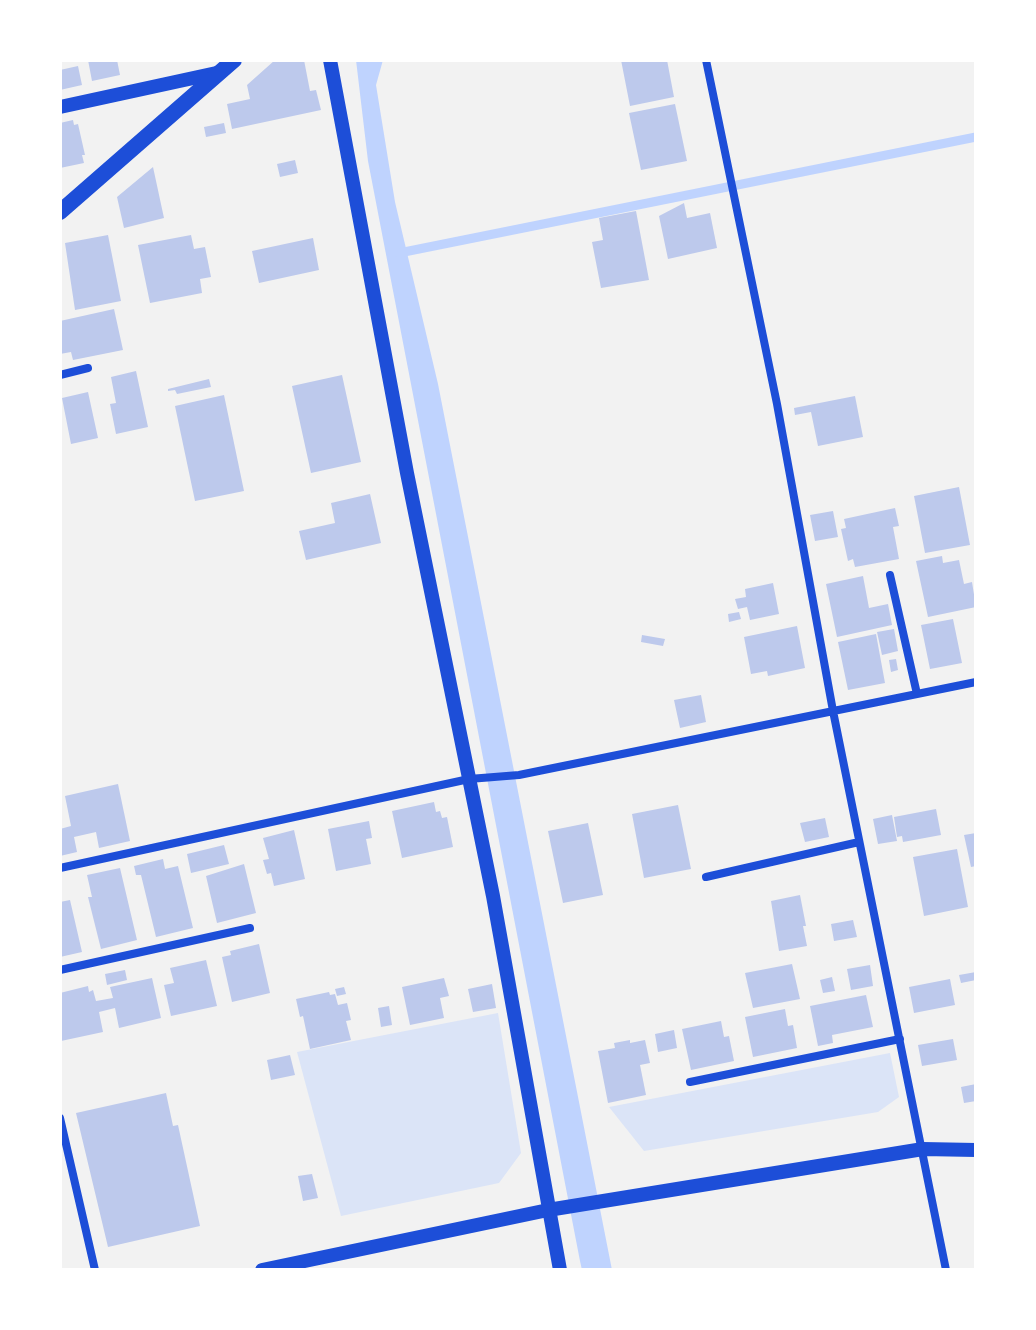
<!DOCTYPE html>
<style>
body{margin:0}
#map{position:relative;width:1036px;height:1330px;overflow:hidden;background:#f2f2f2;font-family:Lato,sans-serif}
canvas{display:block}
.frame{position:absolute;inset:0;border:62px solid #fff;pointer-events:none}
</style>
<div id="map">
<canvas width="1036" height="1330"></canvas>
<div class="frame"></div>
</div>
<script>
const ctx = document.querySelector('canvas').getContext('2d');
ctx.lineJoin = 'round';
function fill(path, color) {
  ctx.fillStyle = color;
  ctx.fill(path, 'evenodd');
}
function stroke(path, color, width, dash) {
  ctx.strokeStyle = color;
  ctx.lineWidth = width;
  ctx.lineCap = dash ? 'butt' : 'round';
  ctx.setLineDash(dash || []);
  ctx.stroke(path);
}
fill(new Path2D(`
 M498,1013L521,1153L499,1183L341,1216L297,1052Z
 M890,1053L899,1097L878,1112L644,1151L609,1107Z`), '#dbe4f7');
fill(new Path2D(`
 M356,60H383L376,85L395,202L438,384L612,1270H582L580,1261L368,161Z`), '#bfd3fe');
stroke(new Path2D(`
 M399,253L976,137`), '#bfd3fe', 9);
fill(new Path2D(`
 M88,60H117L120,75L92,81Z
 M275,60H304L310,91L316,90L321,110L232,129L227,104L250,99L247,85Z
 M621,60H667L674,97L630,106Z
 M78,66L82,85L60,90V70Z
 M675,104L687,161L641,170L629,113Z
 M73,120L74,125L78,124L85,155H82L84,163L60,168V123Z
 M224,123L226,133L206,137L204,127Z
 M295,160L298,173L280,177L277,164Z
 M153,167L164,218L124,228L117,197Z
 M684,203L687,218L710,213L717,248L668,259L659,216Z
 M636,211L649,280L601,288L592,242L603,240L599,218Z
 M108,235L121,301L75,310L65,243Z
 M191,235L194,249L205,247L211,277L200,279L202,293L150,303L138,245Z
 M313,238L319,270L259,283L252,251Z
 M114,309L123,350L73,360L71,352L60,354V321Z
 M136,371L148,427L116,434L110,404L116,403L111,377Z
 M342,375L361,462L311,473L292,386Z
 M209,379L211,387L177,394L175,390L168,391V389Z
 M88,392L98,438L71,444L62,398Z
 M224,395L244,491L195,501L175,406Z
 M855,396L863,437L818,446L811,412L795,415L794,408Z
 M959,487L970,545L925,553L914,496Z
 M370,494L381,543L306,560L299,531L335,523L331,503Z
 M895,508L899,526L893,527L899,559L855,567L853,559L848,561L841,529L846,528L844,519Z
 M833,511L838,537L815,541L810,515Z
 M942,556L943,563L959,560L964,584L972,582L976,607L928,617L916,561Z
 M863,576L869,608L888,604L892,625L837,637L826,584Z
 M773,583L779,614L750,620L747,607L738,609L735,599L746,597L745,589Z
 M739,612L741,619L729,622L728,614Z
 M953,619L962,663L930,669L921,625Z
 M797,626L805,668L768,676L767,671L751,674L744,637Z
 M894,629L898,651L882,655L877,632Z
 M876,634L885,683L848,690L838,642Z
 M642,635L665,639L663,646L641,642Z
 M896,659L898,670L891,672L889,660Z
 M701,695L706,722L680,728L674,700Z
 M118,784L130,841L99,848L96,832L74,837L77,852L60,856V829L71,826L65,796Z
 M434,802L436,812L440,811L442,818L447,817L453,847L402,858L392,811Z
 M678,805L691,869L644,878L632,814Z
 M936,809L941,835L903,842L902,836L897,837L894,817Z
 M892,815L897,841L878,844L873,819Z
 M825,818L829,837L805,842L800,823Z
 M369,821L372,838L366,839L371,864L336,871L328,829Z
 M588,823L603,895L563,903L548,831Z
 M294,830L305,879L274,886L271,873L267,874L263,860L269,859L263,838Z
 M976,833V866L971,867L964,835Z
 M224,845L229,864L191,873L187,854Z
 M957,849L968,907L924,916L913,857Z
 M163,859L165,869L178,866L193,928L156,937L141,875H136L134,866Z
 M244,864L256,913L217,923L206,876Z
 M120,868L137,940L101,949L88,897H92L87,875Z
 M800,895L806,926H803L807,946L779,951L771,901Z
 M70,900L82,952L60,957V902Z
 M853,920L857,937L834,941L831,924Z
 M259,944L270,993L232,1002L222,957L231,955L230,951Z
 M206,960L217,1006L171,1016L164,985L174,983L170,968Z
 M792,964L800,999L753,1008L745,973Z
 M870,965L873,986L851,990L847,969Z
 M125,970L127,980L107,985L105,974Z
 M976,972V980L961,983L959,975Z
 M832,977L835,991L823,993L820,980Z
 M152,978L161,1018L119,1028L115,1008L99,1012L103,1032L61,1041L60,993L88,986L89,992L93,990L96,1001L113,998L110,987Z
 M444,978L449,996L440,998L444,1018L410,1025L402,987Z
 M950,979L955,1005L914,1013L909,987Z
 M492,984L496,1008L473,1012L468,989Z
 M344,987L346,994L337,996L335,989Z
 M329,992L330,995L335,994L338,1005L347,1003L351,1020L346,1021L351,1040L310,1049L303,1016L300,1017L296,999Z
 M866,995L873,1027L832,1035L833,1043L818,1046L810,1006Z
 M389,1006L392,1025L381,1027L378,1008Z
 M785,1009L788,1026L793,1025L797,1048L753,1057L745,1017Z
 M721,1021L724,1037L729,1036L734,1061L691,1070L682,1029Z
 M674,1030L677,1048L658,1052L655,1034Z
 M953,1039L957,1060L922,1066L918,1045Z
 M630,1040V1043L645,1040L650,1063L640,1065L646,1095L608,1103L598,1051L615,1048L614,1043Z
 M290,1055L295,1075L271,1080L267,1060Z
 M976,1084V1101L964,1103L961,1087Z
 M166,1093L173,1126L178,1125L200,1226L108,1247L76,1113Z
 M312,1174L318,1198L303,1201L298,1176Z`), '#bdc9ec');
stroke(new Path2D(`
 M706,60L777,404L833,711L946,1270
 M60,375L88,368
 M890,575L917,694
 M60,868L469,779L519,775L976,682
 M706,877L859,842
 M60,970L250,928
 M690,1082L900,1039
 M60,1118L95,1270`), '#1d4ed8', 8);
stroke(new Path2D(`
 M330,60L407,473L493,896L560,1270
 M60,107L221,72
 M262,1270L548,1210L923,1149L976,1150`), '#1d4ed8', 14);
stroke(new Path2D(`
 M60,212L234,60`), '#1d4ed8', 16);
</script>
